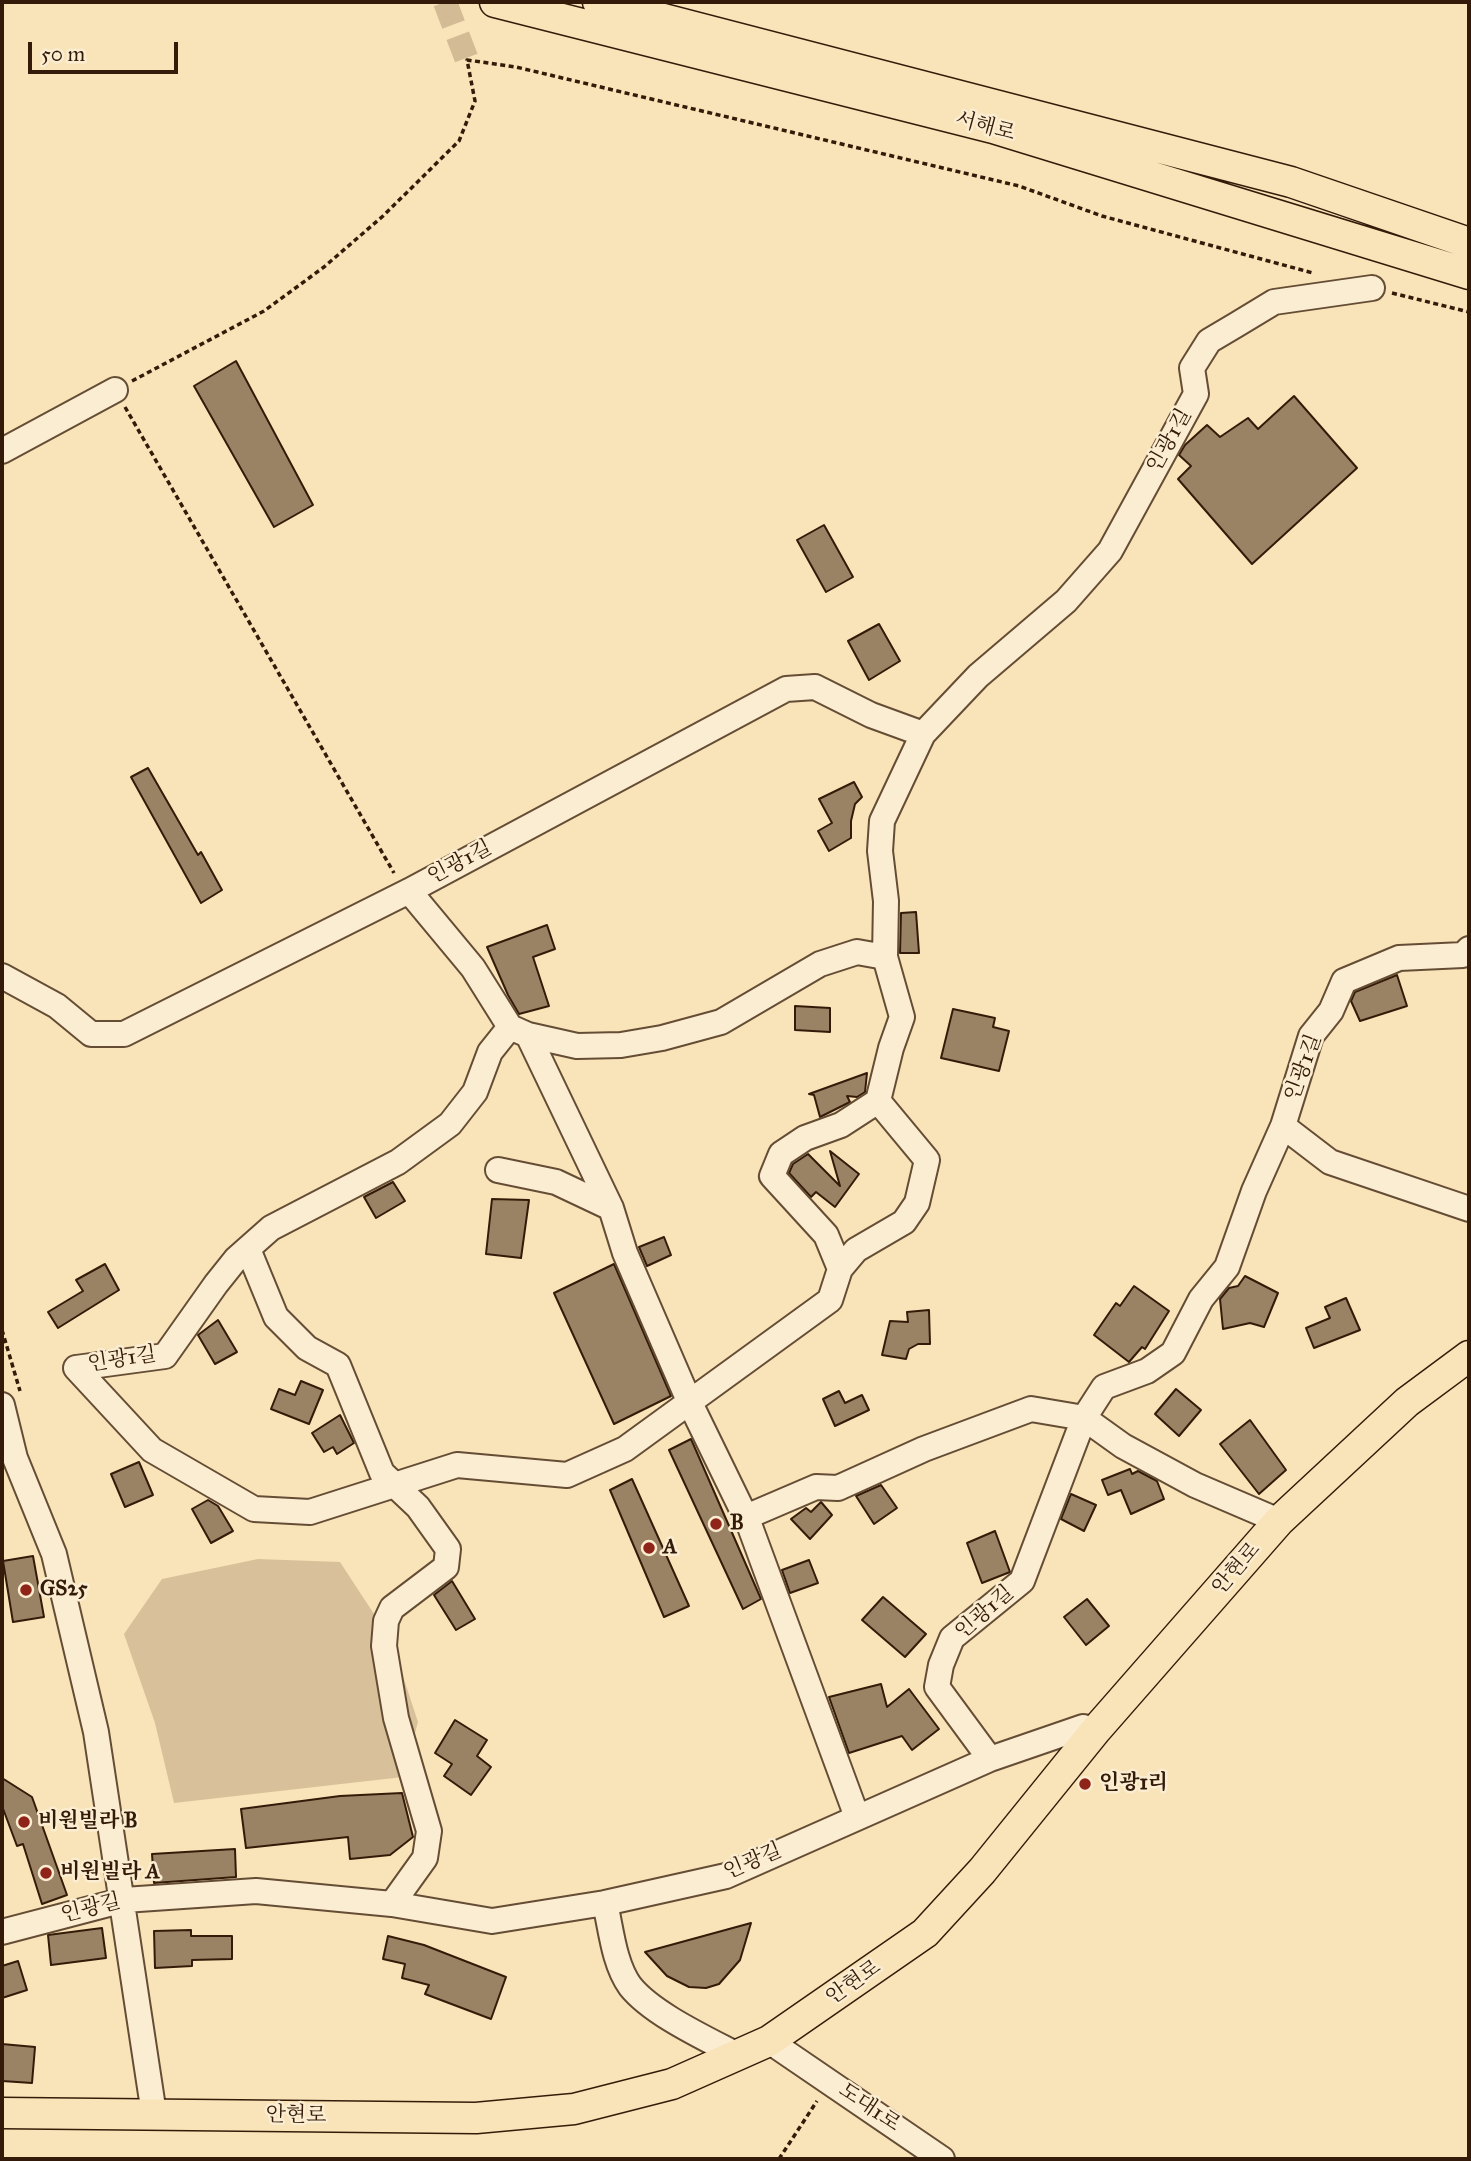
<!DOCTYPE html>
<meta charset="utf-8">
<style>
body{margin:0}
#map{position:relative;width:1471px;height:2161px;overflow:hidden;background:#f9e3b8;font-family:"IM FELL Great Primer",serif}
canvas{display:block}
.frame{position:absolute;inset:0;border:4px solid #341b09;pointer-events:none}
.scale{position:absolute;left:28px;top:42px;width:150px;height:32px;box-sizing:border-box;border:4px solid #341b09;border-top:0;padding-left:9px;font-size:21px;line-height:24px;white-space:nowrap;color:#341b09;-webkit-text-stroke:5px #fbedd1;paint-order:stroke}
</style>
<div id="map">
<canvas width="1471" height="2161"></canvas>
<div class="frame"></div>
<div class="scale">50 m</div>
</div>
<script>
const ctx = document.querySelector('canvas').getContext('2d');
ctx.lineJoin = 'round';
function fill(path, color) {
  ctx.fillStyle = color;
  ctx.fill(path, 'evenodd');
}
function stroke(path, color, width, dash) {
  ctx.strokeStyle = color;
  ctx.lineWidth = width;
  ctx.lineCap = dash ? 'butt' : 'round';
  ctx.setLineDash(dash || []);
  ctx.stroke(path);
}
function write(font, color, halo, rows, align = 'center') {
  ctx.font = font + ' "IM FELL Great Primer","Noto Serif KR",serif';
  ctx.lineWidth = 5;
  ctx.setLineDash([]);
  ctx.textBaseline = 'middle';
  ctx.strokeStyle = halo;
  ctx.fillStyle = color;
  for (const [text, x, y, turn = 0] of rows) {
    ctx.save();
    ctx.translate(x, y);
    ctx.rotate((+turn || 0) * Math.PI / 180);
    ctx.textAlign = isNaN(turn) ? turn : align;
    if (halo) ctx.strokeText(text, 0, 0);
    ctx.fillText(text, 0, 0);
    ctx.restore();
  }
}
fill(new Path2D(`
 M258,1559L340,1562L391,1640L418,1722L403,1777L174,1803L155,1723L124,1634L162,1579Z`), '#d8c19a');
const building = new Path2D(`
 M236,361L313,505L274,527L194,386Z
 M1294,396L1357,468L1252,564L1178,479L1191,466L1179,455L1185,445L1207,425L1220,437L1248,418L1258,429Z
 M824,525L853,577L826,592L797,540Z
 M879,624L900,661L869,680L848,641Z
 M148,768L198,855L201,852L222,890L201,903L131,777Z
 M854,782L862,797L855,804L851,821V838L829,851L818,831L832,823L819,799Z
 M916,912L919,953H900L901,913Z
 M547,925L555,949L533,957L549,1006L519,1014L508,995L487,947Z
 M1397,975L1407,1006L1360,1021L1351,1001L1355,992Z
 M795,1006L830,1008V1032L795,1030Z
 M953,1009L995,1018L993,1027L1009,1031L999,1071L941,1058Z
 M867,1073L865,1092L857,1097L847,1096L850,1102L820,1117L814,1095L809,1094Z
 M830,1151L859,1174L835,1207L816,1192L811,1197L789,1173L793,1164L808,1154L840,1186Z
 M393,1182L405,1201L376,1218L364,1197Z
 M492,1199L529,1200L521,1258L486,1254Z
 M664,1237L671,1255L647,1266L639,1247Z
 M105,1264L119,1290L58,1328L48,1312L83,1291L76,1280Z
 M614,1264L671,1396L614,1424L554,1293Z
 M1245,1276L1278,1293L1264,1327L1250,1323L1223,1329L1220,1299L1229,1288L1238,1286Z
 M1134,1286L1169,1311L1145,1349L1142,1347L1129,1362L1094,1335L1116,1303L1120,1306Z
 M1346,1298L1360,1330L1314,1348L1306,1328L1330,1318L1325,1307Z
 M929,1310L930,1344H918L909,1349L906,1359L882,1355L890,1321L908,1322L907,1312Z
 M218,1320L237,1352L215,1364L198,1335Z
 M301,1381L323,1390L309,1424L271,1409L279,1389L295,1395Z
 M1176,1389L1201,1410L1179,1436L1155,1414Z
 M839,1391L845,1403L862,1395L869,1410L835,1426L823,1399Z
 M340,1415L354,1443L337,1454L333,1447L324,1452L312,1433Z
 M1250,1420L1286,1470L1259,1494L1220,1444Z
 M691,1439L761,1599L743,1609L669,1450Z
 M139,1462L153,1495L125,1507L111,1474Z
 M1130,1469L1132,1474L1138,1471L1157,1481L1164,1499L1131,1514L1121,1490L1108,1495L1102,1480Z
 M632,1479L689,1606L664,1617L610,1490Z
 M881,1485L897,1508L874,1524L856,1496Z
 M1071,1494L1096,1505L1084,1531L1061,1519Z
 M208,1500L218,1506L233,1531L211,1543L192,1509Z
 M821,1502L832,1515L810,1539L791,1519L806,1508L811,1512Z
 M995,1531L1010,1572L982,1583L967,1543Z
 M33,1556L44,1617L13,1622L3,1561Z
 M809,1560L818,1583L790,1593L782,1570Z
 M452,1581L475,1619L456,1630L434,1595Z
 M883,1597L926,1634L905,1657L862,1620Z
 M1087,1599L1109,1626L1086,1645L1064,1617Z
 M881,1684L887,1707L909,1689L939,1729L912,1750L902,1736L849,1753L829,1697Z
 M455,1720L487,1740L477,1756L491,1767L471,1795L444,1776L452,1764L435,1753Z
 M2,1778L32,1797L67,1895L42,1904L23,1844L17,1846L2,1806Z
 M402,1793L413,1837L390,1855L350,1859L348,1837L246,1848L241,1809L340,1796Z
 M235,1849L236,1877L154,1883L152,1854Z
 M751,1923L740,1960L719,1984L706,1988L689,1987L667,1976L645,1952Z
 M102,1928L106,1958L51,1965L48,1935Z
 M191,1930V1936H232V1959L192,1960V1966L155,1968L154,1931Z
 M388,1936L424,1945L506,1977L491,2019L425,1994L429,1985L402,1978L405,1964L383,1959Z
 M18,1961L27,1990L2,1998V1966Z
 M2,2044L35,2047L32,2083L2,2081Z`);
fill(building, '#9a8364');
stroke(building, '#341b09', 2);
stroke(new Path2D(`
 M445,2L467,60`), '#d2bb95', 24, [24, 12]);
const minor = new Path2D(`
 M2,451L115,390
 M409,891L473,968L510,1027
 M2,976L57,1006L91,1034H124L409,891L786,689L815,687L871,715L923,734
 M510,1027L528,1035L611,1208L625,1253L689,1401L749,1524L857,1817
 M528,1035L577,1046L621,1045L662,1038L721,1022L820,964L857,952L885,957
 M1283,1126L1330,1162L1469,1209
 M498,1170L556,1182L611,1208
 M248,1249L276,1317L307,1348L338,1365L382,1473L418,1507L448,1549L446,1567L392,1608L386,1621L384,1646L396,1718L429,1831L425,1858L392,1904
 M840,1269L856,1250L904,1222L917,1203L927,1160L878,1101
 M76,1368L152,1450L254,1509L310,1512L457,1465L567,1475L625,1449L830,1300L840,1269L826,1235L772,1176L781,1154L805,1138L841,1125L878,1101L891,1048L902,1017L885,957L886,901L880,851L882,821L923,734L978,676L1066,601L1110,551L1196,394L1192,368L1209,341L1236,325L1274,302L1372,288
 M76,1368L165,1356L216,1284L236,1259L271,1228L398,1162L450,1124L475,1092L490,1052L510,1027
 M2,1405L15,1458L54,1554L96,1732L154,2114
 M746,1517L816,1487L838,1488L924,1449L1031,1409L1084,1418L1123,1446L1195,1485L1279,1521
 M990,1759L937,1687L941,1665L952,1638L1022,1581L1084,1418L1104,1387L1147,1371L1173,1353L1201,1299L1227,1267L1254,1191L1283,1126L1311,1036L1331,1011L1344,981L1399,958L1463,955L1469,949
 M605,1903C611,1929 614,1964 630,1986C652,2014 707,2039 739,2056
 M2,1932L124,1900L256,1891L392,1904L492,1921L605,1903L726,1876L990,1759L1083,1727L1096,1730
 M769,2041L942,2159`);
const major = new Path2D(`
 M495,2L993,128L1469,274
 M598,2L1291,182L1469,243
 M2,2113L476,2118L574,2109L672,2084L769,2041L925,1933L982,1871L1096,1730L1279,1521L1407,1402L1469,1356`);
stroke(minor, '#654d35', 28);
stroke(major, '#341b09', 33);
stroke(new Path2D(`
 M1392,293L1469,312
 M132,381L264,311L324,267L383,216L459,141L475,101L467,60L516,67L1019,186L1102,216L1313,273
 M125,407L394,873
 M2,1330L20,1391
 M779,2159L817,2101`), '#341b09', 3.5, [5, 3.5]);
stroke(minor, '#fbedd1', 24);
stroke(major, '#f9e3b8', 30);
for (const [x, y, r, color] of [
 [716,1524,7,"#8f2418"],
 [649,1548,7,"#8f2418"],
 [26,1590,7,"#8f2418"],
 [1085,1784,7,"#8f2418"],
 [24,1822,7,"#8f2418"],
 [46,1873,7,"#8f2418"]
]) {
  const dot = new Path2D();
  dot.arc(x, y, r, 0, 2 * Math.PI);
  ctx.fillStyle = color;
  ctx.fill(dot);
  stroke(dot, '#fbedd1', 2.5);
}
write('21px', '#341b09', '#fbedd1', [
 ["서해로",985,127,15],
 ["인광1길",1170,441,-61],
 ["인광1길",460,863,-28],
 ["인광1길",1304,1068,-70],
 ["인광1길",122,1360,-9],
 ["안현로",1237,1569,-49],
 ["인광1길",985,1613,-41],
 ["인광길",753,1862,-23],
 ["인광길",91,1909,-14],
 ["안현로",854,1983,-35],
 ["도대1로",869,2108,34],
 ["안현로",296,2116,1]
]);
write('bold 21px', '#341b09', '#fbedd1', [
 ["B",730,1524],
 ["A",663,1548],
 ["GS25",40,1590],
 ["인광1리",1099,1784],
 ["비원빌라 B",38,1822],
 ["비원빌라 A",60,1873]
], 'left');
</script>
